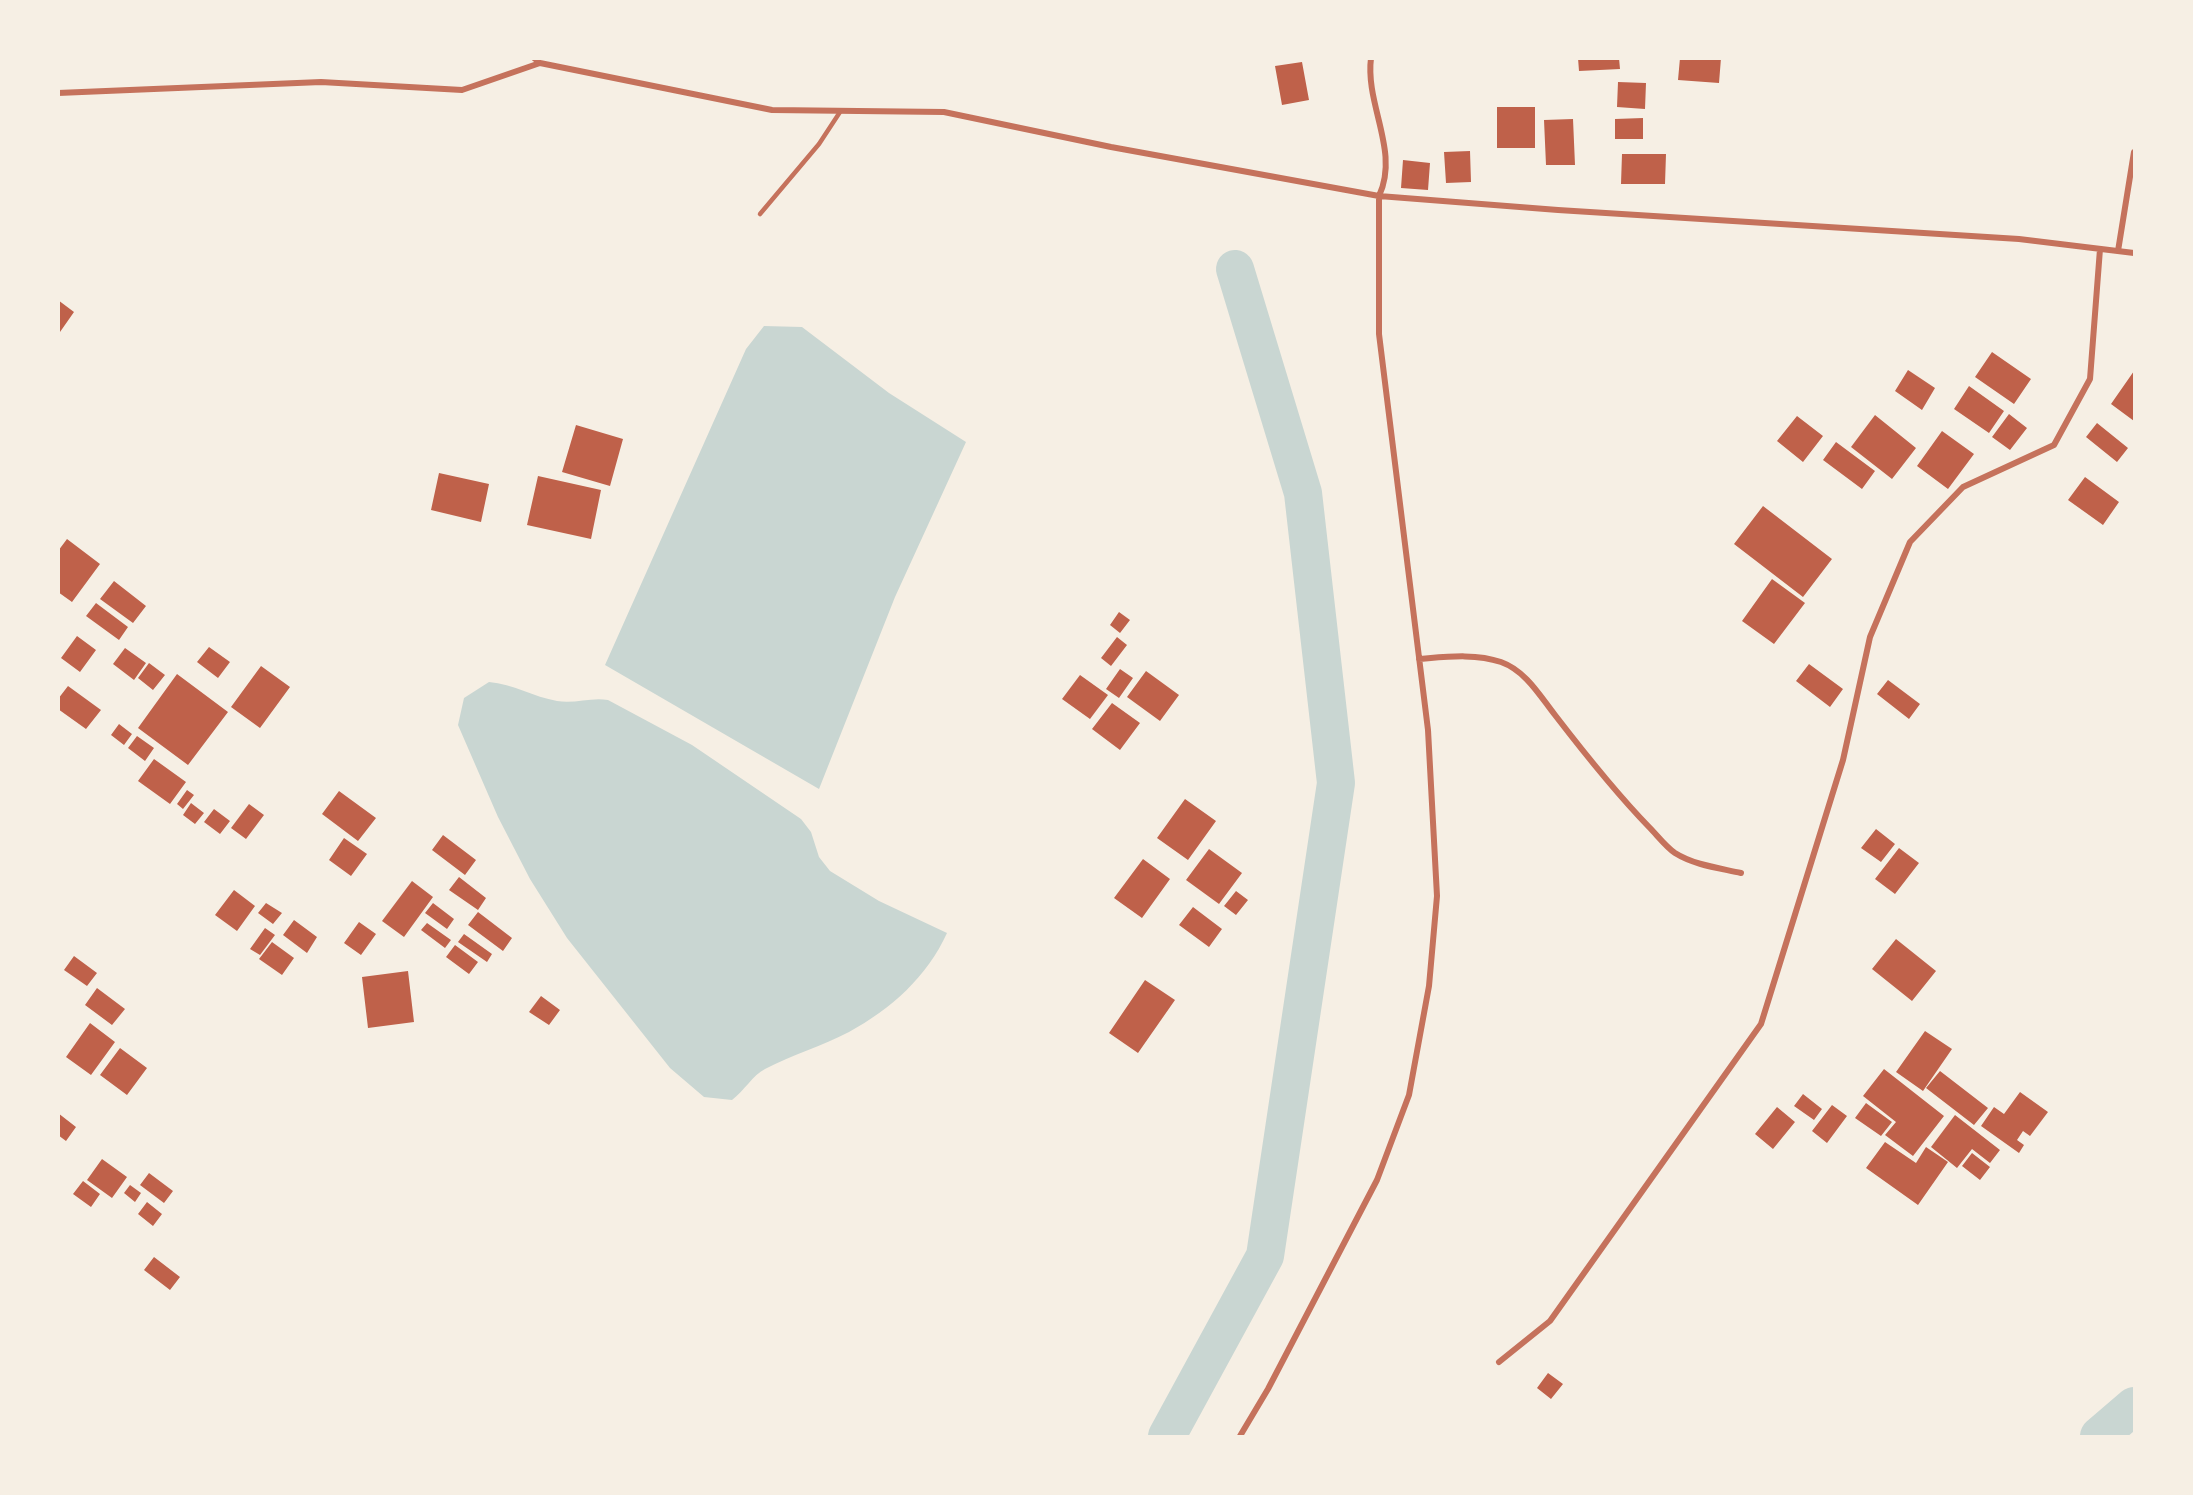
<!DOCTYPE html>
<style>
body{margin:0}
#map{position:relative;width:2193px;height:1495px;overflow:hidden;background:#f6efe4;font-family:"Roboto Serif",serif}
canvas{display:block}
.frame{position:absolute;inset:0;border:60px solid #f6efe4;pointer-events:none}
</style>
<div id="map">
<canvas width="2193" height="1495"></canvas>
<div class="frame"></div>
</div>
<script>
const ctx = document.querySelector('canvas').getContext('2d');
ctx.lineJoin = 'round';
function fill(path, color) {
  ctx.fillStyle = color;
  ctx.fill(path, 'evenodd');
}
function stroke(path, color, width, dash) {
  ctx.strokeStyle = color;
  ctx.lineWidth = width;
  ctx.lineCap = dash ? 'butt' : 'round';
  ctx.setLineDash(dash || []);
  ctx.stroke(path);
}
fill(new Path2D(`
 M764,326L802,327L889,393L966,442L895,597L819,789L605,665L746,349Z
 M489,682C513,684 534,697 557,701C575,704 591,697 608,700L692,745L801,819L811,832L819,857L830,871L879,901L947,933C927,977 891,1009 849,1032C822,1046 792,1055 765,1069C753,1075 744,1091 732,1100L704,1097L670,1068L567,938L530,879L498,817L458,725L464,698Z`), '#c9d6d2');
stroke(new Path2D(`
 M1167,1436L1265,1256L1336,783L1303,493L1235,269
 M2099,1436L2134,1406`), '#c9d6d2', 38);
fill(new Path2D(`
 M1578,58H1619L1620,69L1579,71Z
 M1680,58H1721L1719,83L1678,80Z
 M1302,62L1309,100L1282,105L1275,66Z
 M1618,82L1646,83L1645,109L1617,107Z
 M1497,107H1535V148H1497Z
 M1643,118V139H1615V119Z
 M1573,119L1575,165H1546L1544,120Z
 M1470,151L1471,182L1446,183L1444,152Z
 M1622,154H1666L1665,184H1621Z
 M1403,160L1430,163L1428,190L1401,188Z
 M58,300L74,312L60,332L58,331Z
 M1992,352L2031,379L2014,404L1975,377Z
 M1908,370L1935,388L1922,410L1895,391Z
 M2134,371V421L2111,404Z
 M1969,386L2004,411L1989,433L1954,409Z
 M2009,414L2027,428L2010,450L1992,437Z
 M1875,415L1916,448L1892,479L1851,447Z
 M1797,416L1823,436L1803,462L1777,441Z
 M2097,423L2128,448L2117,462L2086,437Z
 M576,425L623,439L610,486L562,472Z
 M1942,431L1974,454L1948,489L1917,466Z
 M1836,442L1875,471L1862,489L1823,460Z
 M439,473L489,484L481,522L431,510Z
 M538,476L601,490L591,539L527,525Z
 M2085,477L2119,502L2103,525L2068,500Z
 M1763,506L1832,559L1803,597L1734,544Z
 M67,539L100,564L72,602L58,592V551Z
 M1772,579L1805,603L1774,644L1742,621Z
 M114,581L146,606L133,623L100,599Z
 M96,603L128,627L119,640L86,616Z
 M1119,612L1130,620L1120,633L1110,625Z
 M77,636L96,650L80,672L61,658Z
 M1117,637L1127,645L1111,666L1101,658Z
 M209,647L230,662L218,678L197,662Z
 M125,648L146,663L134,680L113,664Z
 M149,663L165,675L153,690L138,678Z
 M1809,664L1843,689L1830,707L1796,681Z
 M261,666L290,687L260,728L231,707Z
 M1120,669L1133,678L1119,698L1106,689Z
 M1146,671L1179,695L1160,721L1127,697Z
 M177,674L228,712L188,765L138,728Z
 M1080,675L1108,695L1090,719L1062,699Z
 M1888,680L1920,704L1909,719L1877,694Z
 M68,686L101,710L86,729L58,709V699Z
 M1112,703L1140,723L1120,750L1092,729Z
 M119,724L132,734L124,745L111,735Z
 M137,736L154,748L145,761L128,748Z
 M154,759L186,782L170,804L138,781Z
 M187,790L194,795L183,809L177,804Z
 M339,791L376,818L358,841L322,814Z
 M1185,799L1216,821L1188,860L1157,838Z
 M191,803L204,813L195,824L183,815Z
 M249,804L264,815L246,839L231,828Z
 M214,809L230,821L220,834L204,822Z
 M1876,829L1895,844L1881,862L1861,848Z
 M443,835L476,860L465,875L432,850Z
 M344,838L367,854L351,876L329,860Z
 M1899,848L1919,863L1895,894L1875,879Z
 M1209,849L1242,873L1219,904L1186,880Z
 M1143,859L1170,879L1142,918L1114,898Z
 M459,877L486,898L478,910L449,890Z
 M412,881L433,897L404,937L382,921Z
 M234,890L255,906L237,931L215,915Z
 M1236,891L1248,900L1236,915L1224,906Z
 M266,903L282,913L273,924L258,913Z
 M433,903L454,919L447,929L425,913Z
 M1193,907L1222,929L1209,947L1179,925Z
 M478,912L512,938L503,951L468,925Z
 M294,920L317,937L307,953L283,935Z
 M359,922L376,934L361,955L344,943Z
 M427,923L451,940L445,948L421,930Z
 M265,928L275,935L260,955L250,949Z
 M464,934L492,954L487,962L458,942Z
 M1896,939L1936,971L1912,1001L1872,969Z
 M272,942L294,958L282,975L259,959Z
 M455,945L478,962L469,974L446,957Z
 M74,956L97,973L87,986L64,970Z
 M408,971L414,1022L368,1028L362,977Z
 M1145,980L1175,1000L1138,1053L1109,1033Z
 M97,988L125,1009L112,1025L85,1005Z
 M541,996L560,1010L549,1025L529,1012Z
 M90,1023L115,1042L91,1075L66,1057Z
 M1925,1031L1952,1049L1923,1091L1896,1072Z
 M120,1048L147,1068L127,1095L100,1075Z
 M1884,1069L1944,1116L1913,1156L1885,1135L1896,1122L1863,1096Z
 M1940,1071L1988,1108L1974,1125L1926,1088Z
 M2020,1092L2048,1112L2030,1136L2023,1131L2017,1140L2024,1145L2019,1153L1981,1126L1994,1107L2004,1114Z
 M1803,1094L1822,1109L1814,1120L1794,1106Z
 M1866,1103L1892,1122L1881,1136L1855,1118Z
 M1832,1105L1847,1116L1827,1143L1812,1131Z
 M1777,1107L1795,1122L1773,1149L1755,1134Z
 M58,1113L76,1127L66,1141L58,1135Z
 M1955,1115L2000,1150L1990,1163L1972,1149L1957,1168L1931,1147Z
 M1885,1142L1916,1163L1926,1147L1948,1162L1918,1205L1866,1168Z
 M1972,1153L1990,1167L1980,1180L1962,1166Z
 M102,1159L127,1177L112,1198L87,1180Z
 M149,1173L173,1191L164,1203L140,1185Z
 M83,1181L100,1194L91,1207L73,1194Z
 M130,1185L141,1193L135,1202L124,1193Z
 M147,1202L162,1214L153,1226L138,1214Z
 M154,1257L180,1277L170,1290L144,1270Z
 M1548,1373L1563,1384L1551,1399L1537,1388Z`), '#bf614a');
stroke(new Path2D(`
 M760,214L819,144L840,112`), '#c5725c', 4.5);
stroke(new Path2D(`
 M534,58L540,63L772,110L944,112L1111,147L1379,196L1558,210L2019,239L2134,253
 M58,93L321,82L462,90L540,63
 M2118,251L2134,152
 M1419,659C1445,657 1475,653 1501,662C1526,671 1540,696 1555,715C1585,754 1615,792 1649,827C1657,835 1666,847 1675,853C1694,865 1719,868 1741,873
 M1499,1362L1550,1321L1761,1024L1843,760L1870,637L1910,542L1963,487L2054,445L2090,379L2100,249
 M1240,1436L1268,1389L1377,1180L1409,1095L1429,986L1437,896L1428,730L1379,334V196C1400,151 1365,105 1371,58`), '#c5725c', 6);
</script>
